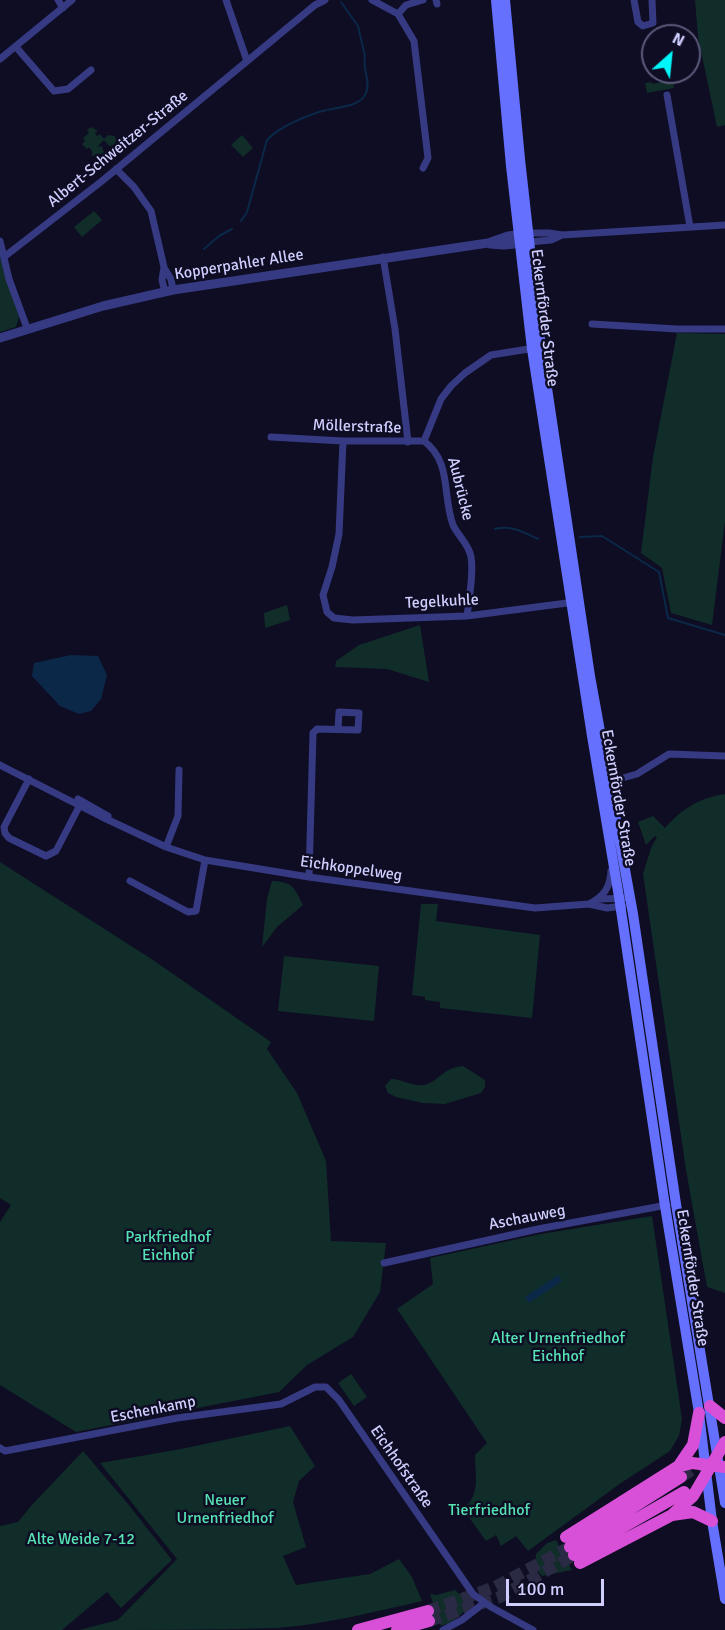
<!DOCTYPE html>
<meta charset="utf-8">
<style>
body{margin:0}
#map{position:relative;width:725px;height:1630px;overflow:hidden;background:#0e0d23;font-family:Signika,sans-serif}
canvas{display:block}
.north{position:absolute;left:641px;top:24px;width:60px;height:60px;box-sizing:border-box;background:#0e0d23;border:2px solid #5b5a7b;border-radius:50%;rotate:27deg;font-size:16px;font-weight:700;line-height:24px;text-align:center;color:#cfceff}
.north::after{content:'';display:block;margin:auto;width:21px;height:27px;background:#00f7f9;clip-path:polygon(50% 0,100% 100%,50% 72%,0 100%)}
.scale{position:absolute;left:506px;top:1579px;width:98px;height:27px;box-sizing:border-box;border:3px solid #cfceff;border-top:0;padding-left:8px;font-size:18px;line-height:21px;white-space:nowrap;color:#cfceff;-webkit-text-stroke:4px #0e0d23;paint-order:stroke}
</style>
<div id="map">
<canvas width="725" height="1630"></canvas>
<div class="north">N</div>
<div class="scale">100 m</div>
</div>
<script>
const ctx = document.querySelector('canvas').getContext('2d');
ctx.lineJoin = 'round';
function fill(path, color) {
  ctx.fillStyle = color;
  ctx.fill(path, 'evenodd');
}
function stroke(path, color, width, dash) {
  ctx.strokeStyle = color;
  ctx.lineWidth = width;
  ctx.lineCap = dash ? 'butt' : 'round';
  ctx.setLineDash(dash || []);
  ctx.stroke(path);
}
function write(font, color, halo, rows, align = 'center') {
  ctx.font = font + ' Signika,sans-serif';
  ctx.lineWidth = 5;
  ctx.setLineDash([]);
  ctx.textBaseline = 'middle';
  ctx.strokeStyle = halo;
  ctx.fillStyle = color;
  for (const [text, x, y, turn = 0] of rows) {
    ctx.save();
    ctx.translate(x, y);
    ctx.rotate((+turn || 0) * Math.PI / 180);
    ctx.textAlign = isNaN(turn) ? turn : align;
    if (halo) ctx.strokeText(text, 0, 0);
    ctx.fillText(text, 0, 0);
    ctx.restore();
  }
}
fill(new Path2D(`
 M695,0H725V125L717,127L698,37Z
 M672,79L674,88L647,93L645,83L652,82L653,84Z
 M91,127L98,131L95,133L97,136L100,134L104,139L108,135L115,136L116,141L114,145L109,146L104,140L97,147L102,146L104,153L92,156V151L89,147L87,149L82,144L85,141L83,138L89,133L87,130Z
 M242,135L253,148L243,157L231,145Z
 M94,211L102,220L82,237L74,227Z
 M0,257L19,317L16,327L0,332Z
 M677,333L725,334V521L712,625L671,613L662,568L641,553L653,457Z
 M287,605L290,620L265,628L264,613Z
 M420,625L429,682L387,669L335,667L336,661L359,645Z
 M725,794V1293L707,1287L686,1170L643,874L651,848L657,837L655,836L646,845L638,822L653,816L665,828C683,808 699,798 725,794Z
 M0,862L153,960L271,1042L267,1049L297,1093L326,1161L331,1241L386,1243L380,1292L353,1337L307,1365L279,1392L76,1432L0,1385V1222L11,1205L0,1198Z
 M272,881C293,882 294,887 303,905L277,927L262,947L267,899Z
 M421,904H438L436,921L540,935L532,1018L440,1008V1002L425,1000V997L412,995Z
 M284,956L379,966L374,1021L278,1011Z
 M463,1066L485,1080V1087L481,1093L445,1104L423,1103L396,1097L388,1093L385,1086L391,1079C402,1079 413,1087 424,1085C440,1081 442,1068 463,1066Z
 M652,1216L682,1419L679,1436L670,1451L621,1483L528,1551L516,1536L501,1546L496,1535L486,1541L463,1509C481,1494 475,1477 475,1455L487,1443L397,1309L433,1284L430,1258L541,1234Z
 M351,1374L367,1397L354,1406L338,1383Z
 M290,1426L315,1466L299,1481L293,1502L306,1547L283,1556L296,1585L370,1574L399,1559L412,1577L422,1601C374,1612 326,1624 277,1628C211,1630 144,1630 79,1630L118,1620L177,1559L100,1463L181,1449Z
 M83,1451L128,1504L172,1560L121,1608L107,1592L62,1630H0V1526L18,1522L31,1506Z
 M556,1540L572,1570L542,1576L535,1568L536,1554L547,1543Z
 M455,1590L472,1605L452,1622L441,1626L430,1594L436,1595Z`), '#102d29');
fill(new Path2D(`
 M71,655L98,656L107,675L101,699L91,711L79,714L60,706L32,676L34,663Z
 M558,1275L562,1281L529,1303L525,1297Z`), '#0b2849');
stroke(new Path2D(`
 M241,221L247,212L267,140C279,127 299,119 316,113C330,107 360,109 366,93C371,81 362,69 365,56L358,26L341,2
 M204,249L219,236L232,229
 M495,529C511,525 523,532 538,539
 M580,537L602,536L659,572L668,618L725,635`), '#0b2849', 2);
stroke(new Path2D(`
 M681,1477L706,1460
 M428,1611L495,1587L570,1547
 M429,1621L500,1597L574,1555`), '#2b2a44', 12, [12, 6]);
stroke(new Path2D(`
 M58,0L63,8
 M226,0L247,61
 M372,0L398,14L414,41L428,158L423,168
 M436,0L437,4
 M634,0L638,22L643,26L653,23L652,0
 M398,14L406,5L423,0
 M16,47L54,91L68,89L91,70
 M0,59L72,0
 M667,95L690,227
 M116,169L134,187L151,211L164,267L162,280L165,292
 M529,233H549L562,235L725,225
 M0,241L9,279L27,328
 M530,242L551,240L562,235
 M4,257L102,181L315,5L325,0
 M383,257L395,329L408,442
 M164,268L171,279L173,290
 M592,324L677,329H725
 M271,437L343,441H424L441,399L451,386L465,373L491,355L535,348
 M343,441L339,534L332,567L323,595L327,612L334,618L353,620L467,616L575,602
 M424,441C452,462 442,495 453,525C458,536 469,544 471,557C474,574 469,599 467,616
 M0,765L102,817L166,847L205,860L309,877L535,908L589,904L607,908L623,906
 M29,779L4,827L5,833L9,838L46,856L56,851L82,801
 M605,783L637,774L669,754L725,756
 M78,799L108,816
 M166,847L178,816L179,770
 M309,877L313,733L317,729L358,730L359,713L339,712L338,729
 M130,881L188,912L196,911L205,860
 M600,899L630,898
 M589,904C604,896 610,888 611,871
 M384,1263L538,1229L667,1205
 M0,1448L5,1451L177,1418L281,1404L315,1387H326L339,1400L473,1594L491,1607L533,1630
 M443,1630L462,1620L484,1603`), '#363a83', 7);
stroke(new Path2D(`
 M490,244L504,245L524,243
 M0,338L103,306L173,290L488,243L508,236L524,234`), '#363a83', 9);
stroke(new Path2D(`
 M496,0L511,166L532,349L592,736L619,897L665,1206L699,1413L712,1521L725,1599
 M505,0L520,159L541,348L590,676L633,914L676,1204L725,1503`), '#6570ff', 10);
stroke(new Path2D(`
 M710,1406L725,1418
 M678,1467L693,1445L699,1413
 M673,1514L693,1496L725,1442
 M566,1537L677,1467L692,1463L725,1467
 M570,1547L681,1477
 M574,1555L684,1492
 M580,1563L672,1515L693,1512L712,1521
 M358,1630L428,1611
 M397,1630L429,1621`), '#d84fd8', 12);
write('16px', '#cfceff', '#0e0d23', [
 ["Albert-Schweitzer-Straße",118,149,-39],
 ["Kopperpahler Allee",239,265,-9],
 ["Eckernförder Straße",544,318,83],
 ["Möllerstraße",357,427,2],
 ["Aubrücke",460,489,76],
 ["Tegelkuhle",442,602,-3],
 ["Eckernförder Straße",618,798,80],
 ["Eichkoppelweg",351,869,8],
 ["Aschauweg",527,1218,-11],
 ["Eckernförder Straße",692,1278,81],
 ["Eschenkamp",153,1410,-11],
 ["Eichhofstraße",401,1467,55]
]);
write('16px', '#56e3b3', '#0e0d23', [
 ["Parkfriedhof",168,1238],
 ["Eichhof",168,1256],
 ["Alter Urnenfriedhof",558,1339],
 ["Eichhof",558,1357],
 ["Neuer",225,1501],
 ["Urnenfriedhof",225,1519],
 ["Tierfriedhof",489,1511],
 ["Alte Weide 7-12",81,1540]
]);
</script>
